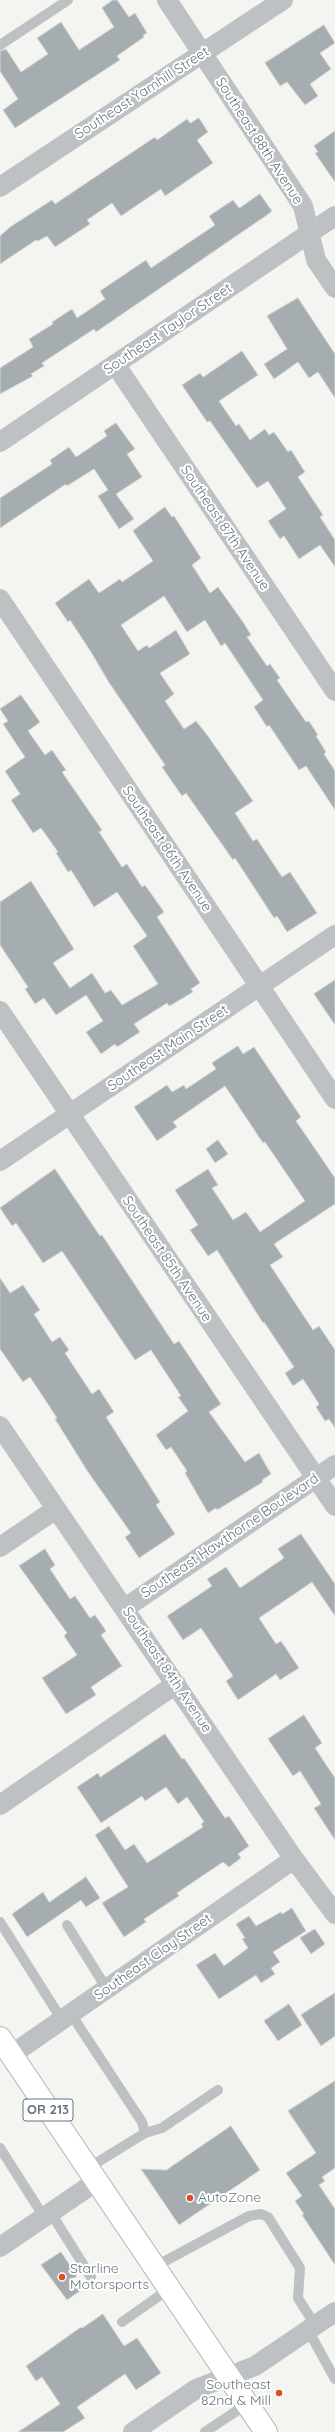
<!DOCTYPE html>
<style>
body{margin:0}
canvas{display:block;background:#f4f4f0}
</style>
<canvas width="335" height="2432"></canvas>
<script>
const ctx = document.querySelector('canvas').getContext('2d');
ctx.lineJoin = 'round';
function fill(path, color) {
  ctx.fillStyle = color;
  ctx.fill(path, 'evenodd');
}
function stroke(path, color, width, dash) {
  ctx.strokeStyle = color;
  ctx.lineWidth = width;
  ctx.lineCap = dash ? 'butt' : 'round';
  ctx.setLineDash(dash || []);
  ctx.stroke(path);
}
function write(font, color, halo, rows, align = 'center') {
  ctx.font = font + ' Quicksand,sans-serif';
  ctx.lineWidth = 4;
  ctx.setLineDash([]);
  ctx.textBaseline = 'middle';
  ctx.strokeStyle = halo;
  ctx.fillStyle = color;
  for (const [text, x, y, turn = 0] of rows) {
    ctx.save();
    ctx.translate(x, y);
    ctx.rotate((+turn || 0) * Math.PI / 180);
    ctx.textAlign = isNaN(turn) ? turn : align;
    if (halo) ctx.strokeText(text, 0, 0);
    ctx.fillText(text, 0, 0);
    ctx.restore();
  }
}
const building = new Path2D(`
 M113,0H117L129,17L135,13L147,33L143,35L144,37L117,56L120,60L15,128L3,110L18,99L0,71V51L6,49L21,72L48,54L37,38L61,22L79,50L114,27L102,8Z
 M324,25L335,43L320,53L331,69L310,84L318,96L305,105L287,82L280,86L265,63Z
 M199,118L208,132L197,140L213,163L165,196L161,189L121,216L112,203L87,220L90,224L55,247L47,236L38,241L36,240L0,264V236L10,227L52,200L55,204L155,137L157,140L187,119L190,123Z
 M335,131V182L315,153L318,152L314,146Z
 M260,194L272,211L267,215L96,332L94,329L42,363L44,366L31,374L33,376L0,394V368L33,347L29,339L53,324L52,322L72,309L77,318L105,299L100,291L146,260L151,268L215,225L209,216L233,200L239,208Z
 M298,298L335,354V398L318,372L309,378L298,362L274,379L264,364L287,349L267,316Z
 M242,351L258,375L219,401L236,426L239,424L250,440L265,429L269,435L274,432L288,452L291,450L305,472L298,477L323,515L320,517L335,540V567L320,545L299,559L284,536L280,539L268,521L286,509L268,481L257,488L210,421L207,422L182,385L200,373L203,377Z
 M116,423L135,449L127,454L142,477L116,494L134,519L119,529L98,496L108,490L94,469L67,486L66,484L0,528V498L52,464L50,460L69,447L76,457L107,436L104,431Z
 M165,507L172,517L174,516L201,558L192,565L210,593L218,587L243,622L251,635L247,637L267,666L270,664L280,678L277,680L306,722L309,721L318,735L316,736L326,752L324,754L335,771V810L306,766L299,770L269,725L267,727L254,707L263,700L225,643L221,646L205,620L187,632L164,596L121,625L138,651L147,645L149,648L176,630L190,654L160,673L174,694L165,701L184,729L196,721L208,736L253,801L235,813L253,841L257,839L282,877L290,872L317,913L287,932L277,916L274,918L235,858L233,860L186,793L182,796L162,767L165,765L108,681L91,652L70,620L68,622L55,603L89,579L99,593L120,579L122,582L153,561L133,531Z
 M21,695L40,722L28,731L45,755L52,750L66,770L62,772L102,830L99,832L122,867L127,864L142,887L145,885L164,912L157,917L200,983L191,989L193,992L173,1004L169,1006L167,1003L134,1024L140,1032L117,1047L115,1044L101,1054L86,1032L103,1021L86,995L56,1015L44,998L35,1004L25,989L28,987L0,945V902L31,881L74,949L53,963L70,988L92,973L105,993L111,990L122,1005L158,984L133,946L147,936L117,892L94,907L71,870L68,872L56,853L58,852L41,828L33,833L11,800L20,794L5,771L25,757L3,724L8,721L0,709Z
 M335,980V1025L314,994Z
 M238,1046L243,1054L254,1047L301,1117L296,1121L335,1178V1204L274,1244L283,1257L270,1265L313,1330L319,1326L335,1350V1428L329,1419L325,1421L316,1407L319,1404L303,1379L293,1386L285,1373L294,1367L264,1322L263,1323L217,1250L208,1256L190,1230L198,1225L175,1190L208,1169L218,1185L212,1188L233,1220L246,1212L260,1232L305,1201L265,1142L263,1143L225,1086L173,1122L177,1127L157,1141L134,1107L167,1085L172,1092L184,1085L186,1089L216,1069L212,1063Z
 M218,1140L228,1154L215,1163L206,1149Z
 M55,1169L100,1236L102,1235L174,1344L179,1341L221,1404L209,1412L245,1462L259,1453L271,1474L262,1480L263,1482L217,1510L216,1508L208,1513L185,1473L187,1471L171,1447L166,1450L156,1435L188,1411L178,1397L181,1396L151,1350L135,1360L62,1251L43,1263L16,1223L12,1226L0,1208Z
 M0,1278L10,1293L23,1285L40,1310L34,1314L52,1342L60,1337L69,1350L65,1353L92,1394L99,1389L114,1412L106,1417L160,1502L156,1505L175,1534L139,1558L125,1537L131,1533L88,1472L55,1419L57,1418L30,1377L23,1382L0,1349Z
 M301,1534L335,1584V1616L312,1582L259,1618L276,1644L281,1641L299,1668L280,1680L276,1674L238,1700L226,1681L233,1676L201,1628L183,1640L167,1616L212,1586L207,1579L226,1567L240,1588L284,1558L278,1549Z
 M45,1549L55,1565L50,1569L70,1599L75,1596L90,1618L95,1615L106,1631L101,1635L122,1666L91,1687L96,1695L66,1714L42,1678L77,1655L64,1636L67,1633L19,1566Z
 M304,1715L322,1743L315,1748L335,1778V1840L314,1808L321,1804L300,1771L293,1776L268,1739Z
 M165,1734L182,1759L184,1758L225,1818L229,1816L249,1846L238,1854L241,1858L229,1867L223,1862L177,1893L179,1896L144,1919L146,1922L124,1937L102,1903L128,1887L95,1835L109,1826L125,1850L134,1844L147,1863L203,1827L201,1824L204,1822L187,1797L178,1804L166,1787L145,1801L142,1796L101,1823L77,1787L98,1773L100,1777Z
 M86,1877L100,1898L86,1907L81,1900L27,1937L12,1914L43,1892L49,1902Z
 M292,1908L306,1931L273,1952L280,1962L271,1968L275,1974L261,1983L256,1975L219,1999L196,1965L215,1953L224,1966L248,1948L242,1939L245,1938L236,1924L249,1916L256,1926L281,1912L282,1914Z
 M315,1929L325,1944L311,1954L300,1938Z
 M335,1993V2036L321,2046L301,2015Z
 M289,2004L302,2025L278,2041L264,2021Z
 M335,2081V2168L322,2177L325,2181L319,2185L335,2209V2265L302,2215L304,2214L295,2201L302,2196L286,2173L316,2153L288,2111Z
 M231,2126L260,2170L179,2225L141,2169L166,2170Z
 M61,2252L77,2276L72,2279L80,2291L67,2300L41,2265Z
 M103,2314L124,2346L137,2338L161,2373L136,2390L125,2374L77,2407L85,2418L63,2432H18L60,2404L42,2377L36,2381L26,2366L81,2327L82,2328Z`);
fill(building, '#a5adb1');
stroke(building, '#d5d5d3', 1);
const primary = new Path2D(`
 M0,2038L266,2432`);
stroke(primary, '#b1b5b8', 24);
stroke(new Path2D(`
 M0,45L68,0
 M0,1922L62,2020
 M67,1925L107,1989
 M71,2014L142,2122L145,2133L88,2168
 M145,2133L162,2128L218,2090
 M0,2148L44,2217
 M51,2213L91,2277
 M154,2267L249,2216L261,2214L268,2217L300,2268L298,2298L315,2325
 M122,2322L169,2289
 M308,2330L335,2379
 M205,2432L247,2404`), '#bdc1c4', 10);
stroke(new Path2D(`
 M167,0L303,206L316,260L335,288
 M0,187L283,0
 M115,364L335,691
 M0,442L335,216
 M0,599L335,1099
 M0,1011L335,1506
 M0,1161L335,935
 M0,1426L294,1859L335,1914
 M0,1547L56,1509
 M125,1608L335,1465
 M0,1805L176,1684
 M11,2055L294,1859
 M0,2247L97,2181
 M133,2432L196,2389L255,2366L335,2312`), '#bdc1c4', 20);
stroke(primary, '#fff', 22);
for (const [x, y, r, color] of [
 [190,2198,4,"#da4f2b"],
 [62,2277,4,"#da4f2b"],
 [279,2393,4,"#da4f2b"]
]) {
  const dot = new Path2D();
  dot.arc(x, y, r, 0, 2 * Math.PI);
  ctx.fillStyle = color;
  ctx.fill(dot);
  stroke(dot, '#fff', 1.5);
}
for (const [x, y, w] of [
 [48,2110,50]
]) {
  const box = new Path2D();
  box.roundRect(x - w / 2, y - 11, w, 22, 3);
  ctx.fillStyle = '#fff';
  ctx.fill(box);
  stroke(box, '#657580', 1);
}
write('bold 13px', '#657580', null, [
 ["OR 213",48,2110]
]);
write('14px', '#657580', '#fff', [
 ["Southeast Yamhill Street",142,93,-33],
 ["Southeast 88th Avenue",259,141,57],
 ["Southeast Taylor Street",168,329,-34],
 ["Southeast 87th Avenue",225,528,56],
 ["Southeast 86th Avenue",167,849,56],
 ["Southeast Main Street",168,1048,-34],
 ["Southeast 85th Avenue",167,1259,56],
 ["Southeast Hawthorne Boulevard",230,1536,-34],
 ["Southeast 84th Avenue",167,1670,56],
 ["Southeast Clay Street",153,1957,-35]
]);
write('14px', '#657580', '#fff', [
 ["AutoZone",198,2198],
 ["Starline",70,2269],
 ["Motorsports",70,2285],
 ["Southeast",271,2385,"right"],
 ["82nd & Mill",271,2401,"right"]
], 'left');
</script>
